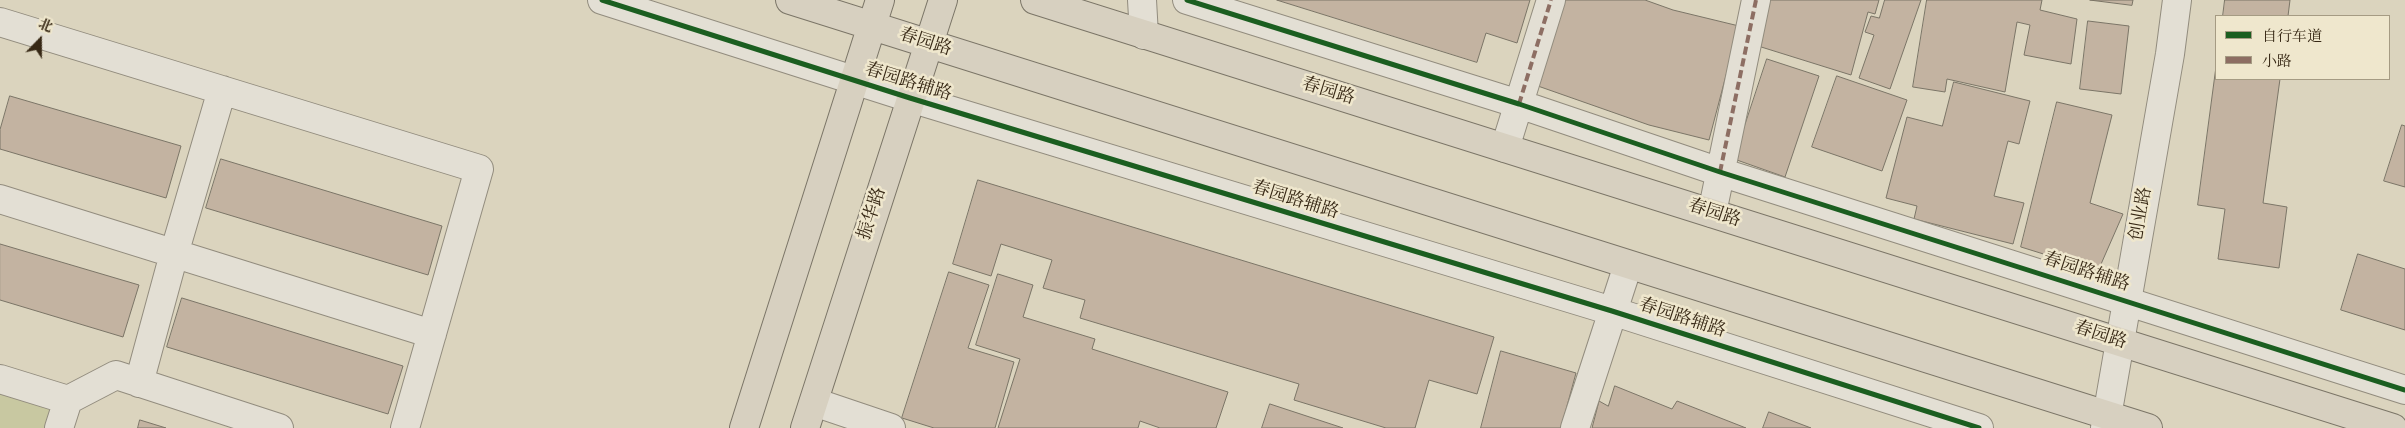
<!DOCTYPE html>
<meta charset="utf-8">
<style>
body{margin:0}
#map{position:relative;width:2405px;height:428px;overflow:hidden;background:#dbd4be;font-family:"IM FELL English","Noto Serif SC",serif}
canvas{display:block}
.legend{position:absolute;left:2215px;top:15px;width:175px;height:65px;box-sizing:border-box;background:#efe7cd;border:1px solid #a59b83;margin:0;padding:6px 9px;list-style:none;font-size:15px;color:#372815}
.legend li{display:flex;align-items:center;gap:10px;height:25px}
.legend b{width:25px;border:1px solid #a59b83}
.north{position:absolute;left:15px;top:15px;width:50px;height:50px;-webkit-text-stroke:4px #efe7cd;paint-order:stroke;rotate:22deg;font-size:14px;font-weight:700;line-height:20px;text-align:center;color:#372815}
.north::after{content:'';display:block;margin:auto;width:18px;height:22px;background:#372815;clip-path:polygon(50% 0,100% 100%,50% 72%,0 100%)}
</style>
<div id="map">
<canvas width="2405" height="428"></canvas>
<ul class="legend">
<li><b style="height:6px;background:#1b5e20"></b>自行车道</li>
<li><b style="height:6px;background:#8d6e63"></b>小路</li>
</ul>
<div class="north">北</div>
</div>
<script>
const ctx = document.querySelector('canvas').getContext('2d');
ctx.lineJoin = 'round';
function fill(path, color) {
  ctx.fillStyle = color;
  ctx.fill(path, 'evenodd');
}
function stroke(path, color, width, dash) {
  ctx.strokeStyle = color;
  ctx.lineWidth = width;
  ctx.lineCap = dash ? 'butt' : 'round';
  ctx.setLineDash(dash || []);
  ctx.stroke(path);
}
function write(font, color, halo, rows, align = 'center') {
  ctx.font = font + ' "IM FELL English","Noto Serif SC",serif';
  ctx.lineWidth = 5;
  ctx.setLineDash([]);
  ctx.textBaseline = 'middle';
  ctx.strokeStyle = halo;
  ctx.fillStyle = color;
  for (const [text, x, y, turn = 0] of rows) {
    ctx.save();
    ctx.translate(x, y);
    ctx.rotate((+turn || 0) * Math.PI / 180);
    ctx.textAlign = isNaN(turn) ? turn : align;
    if (halo) ctx.strokeText(text, 0, 0);
    ctx.fillText(text, 0, 0);
    ctx.restore();
  }
}
fill(new Path2D(`
 M0,375L74,397L64,428H0Z`), '#c8c8a1');
const building = new Path2D(`
 M1277,0H1530L1517,43L1486,33L1477,62Z
 M1562,0H1645L1673,10L1739,26L1709,140L1649,125L1535,85Z
 M1769,0H1879L1875,14L1868,12L1851,75L1758,46Z
 M1885,0H1921L1890,89L1859,78L1874,35L1865,32L1871,16L1879,18Z
 M1927,0H2042L2040,10L2077,19L2071,64L2024,55L2030,25L2017,22L2005,92L1947,79L1945,92L1913,87Z
 M2090,0H2133L2132,5Z
 M2225,0H2290L2288,16H2223Z
 M2088,21L2129,26L2121,94L2080,89Z
 M1767,59L1819,76L1785,177L1734,159Z
 M2216,67V79H2280L2263,203L2287,207L2279,268L2218,259L2225,209L2198,205Z
 M1837,76L1907,100L1882,171L1812,147Z
 M1954,82L2030,101L2019,144L2008,141L1994,196L2024,203L2013,244L1914,219L1917,206L1886,198L1907,117L1942,126Z
 M10,96L181,146L166,198L0,149V130Z
 M2057,102L2112,115L2090,203L2123,214L2098,271L2021,247Z
 M2402,125L2405,126V187L2384,181Z
 M221,159L442,226L428,275L206,208Z
 M978,180L1494,337L1477,394L1429,380L1415,428H1386L1294,400L1299,384L1080,318L1085,300L1043,288L1052,260L1001,244L991,276L953,264Z
 M0,244L139,285L123,337L0,300Z
 M2358,254L2405,269V330L2341,310Z
 M949,272L989,285L968,348L1014,362L995,428H934L902,418Z
 M998,274L1033,285L1023,317L1095,339L1092,349L1228,392L1216,428H1160L1140,421L1138,428H998L1020,359L976,345Z
 M182,298L403,366L388,414L167,347Z
 M1501,351L1576,373L1561,428H1481Z
 M1615,386L1672,409L1677,401L1746,428H1592L1599,401L1608,406Z
 M1270,404L1343,428H1262Z
 M1769,412L1811,428H1763Z
 M140,420L166,428H138Z`);
fill(building, '#c3b3a1');
stroke(building, '#7b7567', 1);
const minor = new Path2D(`
 M602,0L910,98L1612,311L1979,428
 M1142,0L1144,35
 M1187,0L1519,104L1720,172L2405,390
 M0,22L479,169L405,428
 M1505,148L1551,0
 M0,199L432,334
 M1712,213L1756,0
 M0,379L68,400L59,428
 M139,383L174,254L222,90
 M68,400L116,375L279,428
 M814,402L891,428
 M1575,428L1628,265
 M2105,428L2170,54L2177,0`);
const major = new Path2D(`
 M790,0L2148,428
 M1035,0L2393,428
 M744,428L880,0
 M805,428L943,0`);
stroke(minor, '#928c7e', 30);
stroke(major, '#7b7567', 30);
stroke(minor, '#e3dfd4', 28);
stroke(major, '#d7d0c0', 28);
stroke(new Path2D(`
 M1519,104L1551,0
 M1720,172L1756,0`), '#8d6e63', 4, [8, 4]);
stroke(new Path2D(`
 M602,0L910,98L1612,311L1979,428
 M1187,0L1519,104L1720,172L2405,390`), '#1b5e20', 5);
write('18px', '#372815', '#efe7cd', [
 ["春园路",925,43,18],
 ["春园路辅路",908,83,17],
 ["春园路",1328,92,17],
 ["春园路辅路",1295,201,17],
 ["振华路",873,214,-72],
 ["春园路",1714,214,18],
 ["创业路",2142,214,-80],
 ["春园路辅路",2086,273,18],
 ["春园路辅路",1682,319,18],
 ["春园路",2100,336,18]
]);
</script>
